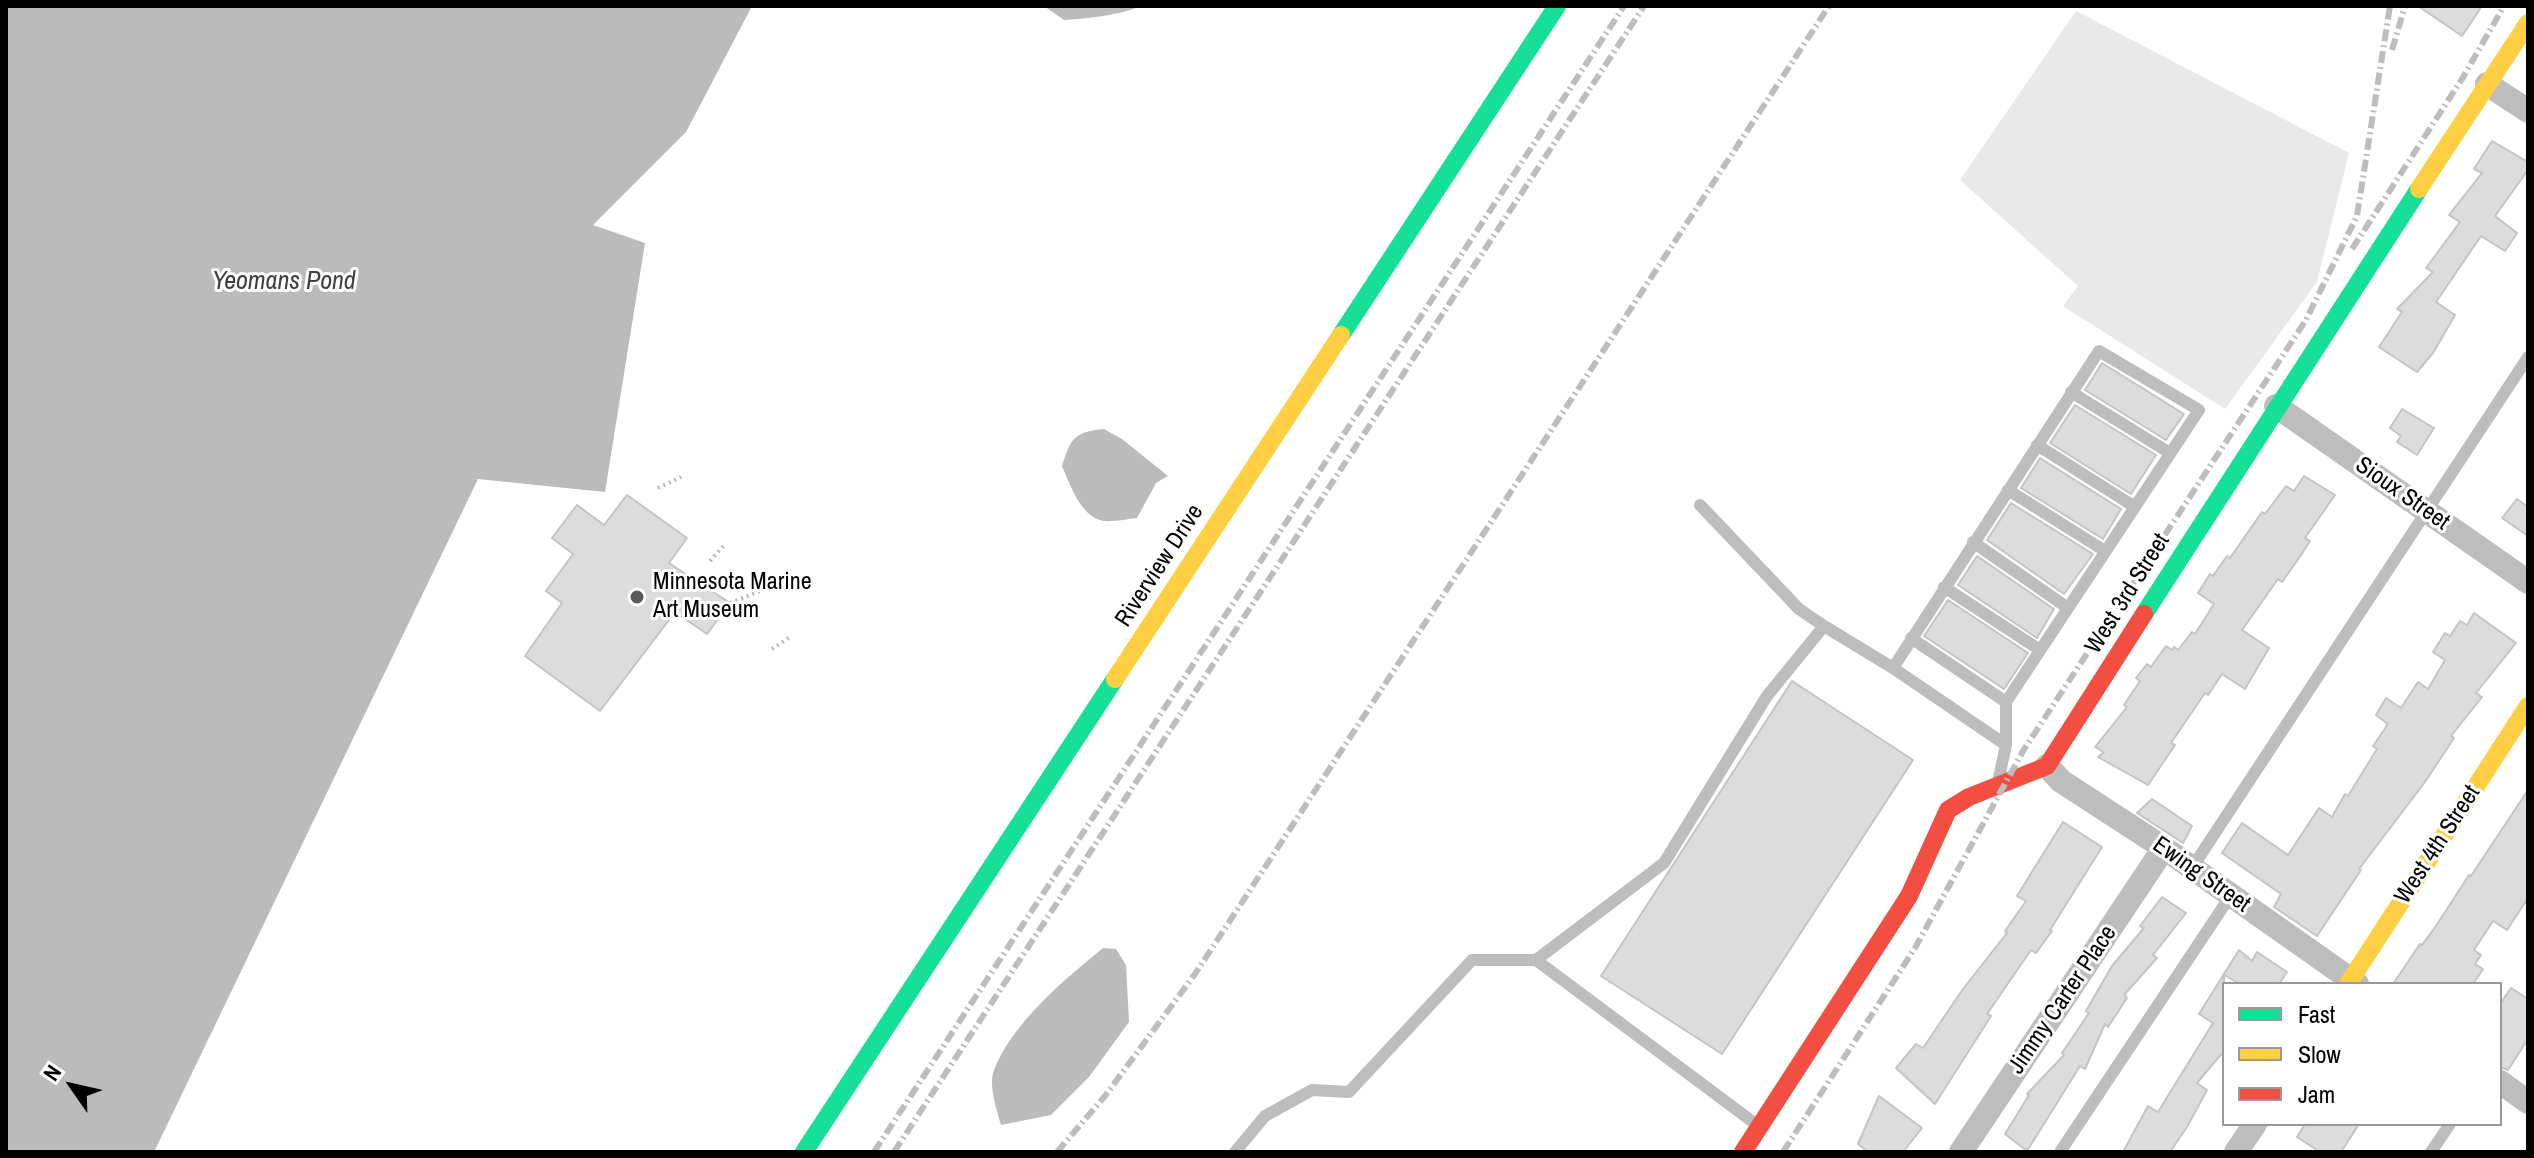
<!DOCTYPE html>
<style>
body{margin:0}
#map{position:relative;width:2534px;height:1158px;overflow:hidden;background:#fff;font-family:"Archivo Narrow",sans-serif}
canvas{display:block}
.frame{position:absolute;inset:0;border:8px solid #000;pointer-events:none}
.legend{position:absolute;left:2222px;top:982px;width:280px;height:144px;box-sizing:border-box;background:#fff;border:2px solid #999;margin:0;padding:10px 14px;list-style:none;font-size:24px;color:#000}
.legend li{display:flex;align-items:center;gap:16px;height:40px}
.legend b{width:40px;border:2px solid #999}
.north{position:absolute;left:32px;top:1046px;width:80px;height:80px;-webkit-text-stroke:6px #fff;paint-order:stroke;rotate:304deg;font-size:22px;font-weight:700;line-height:32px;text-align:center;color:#000}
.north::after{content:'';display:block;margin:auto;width:28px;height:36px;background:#000;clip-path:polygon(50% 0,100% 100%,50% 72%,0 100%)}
</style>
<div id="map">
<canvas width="2534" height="1158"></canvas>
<div class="frame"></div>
<ul class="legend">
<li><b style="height:10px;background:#16e098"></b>Fast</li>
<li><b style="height:10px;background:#ffcf43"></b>Slow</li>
<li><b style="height:10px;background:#f24e42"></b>Jam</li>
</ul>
<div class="north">N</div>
</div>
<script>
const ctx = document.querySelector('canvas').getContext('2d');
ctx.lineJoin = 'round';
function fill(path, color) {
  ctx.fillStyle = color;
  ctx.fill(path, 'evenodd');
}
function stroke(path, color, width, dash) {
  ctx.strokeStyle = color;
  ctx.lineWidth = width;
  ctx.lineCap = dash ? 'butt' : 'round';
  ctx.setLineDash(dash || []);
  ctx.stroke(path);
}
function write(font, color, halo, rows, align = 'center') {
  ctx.font = font + ' "Archivo Narrow",sans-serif';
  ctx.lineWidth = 6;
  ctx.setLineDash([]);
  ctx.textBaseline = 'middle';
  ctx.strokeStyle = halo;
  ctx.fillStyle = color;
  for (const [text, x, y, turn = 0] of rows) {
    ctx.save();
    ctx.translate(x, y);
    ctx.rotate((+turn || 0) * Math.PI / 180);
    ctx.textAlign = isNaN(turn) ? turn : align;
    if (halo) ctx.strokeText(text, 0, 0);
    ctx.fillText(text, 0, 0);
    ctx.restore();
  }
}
fill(new Path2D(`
 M2076,11L2349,153L2317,282L2225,409L2063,306L2078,286L1960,180Z`), '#e9e9e9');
fill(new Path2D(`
 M6,6H752L686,132L593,225L645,243L605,492L478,479L154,1152H6Z
 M1044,6H1141C1116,16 1091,18 1064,20Z
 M1104,429L1122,439L1168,476L1156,483L1137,518C1127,519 1114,522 1104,521C1081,518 1070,484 1062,466C1071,438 1074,432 1104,429Z
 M1103,948L1116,949L1126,965L1129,1022L1089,1077L1051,1115L1001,1125C997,1110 988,1085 994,1070C1013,1022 1065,979 1103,948Z`), '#bbb');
const building = new Path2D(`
 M2418,6H2482L2462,36Z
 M2492,141L2528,162V170L2495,216L2517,233L2505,251L2481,236L2436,302L2455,315L2433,353L2417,372L2379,347L2402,312L2397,309L2433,272L2426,268L2460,222L2449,215L2482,173L2474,169Z
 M2102,363L2184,414L2166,440L2085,390Z
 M2075,405L2156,455L2131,494L2050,443Z
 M2402,409L2434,428L2417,455L2397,442L2401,436L2390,428Z
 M2040,458L2121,509L2103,539L2021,488Z
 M2304,476L2335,495L2305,538L2310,541L2299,558L2282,582L2278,579L2242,630L2269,648L2245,689L2222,674L2208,695L2205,693L2171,743L2175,745L2148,785L2098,757L2104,752L2095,747L2127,707L2124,705L2140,681L2136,678L2147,664L2151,667L2166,646L2172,650L2174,647L2178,650L2192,632L2195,634L2214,604L2198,593L2210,574L2213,576L2227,556L2230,558L2262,512L2265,514L2286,486L2294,491Z
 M627,495L687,538L669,563L730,603L707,634L675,612L600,711L525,656L562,603L546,591L573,554L552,538L577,505L604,525Z
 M2517,499L2528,507V536L2502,518Z
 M2011,503L2093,554L2064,594L1987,540Z
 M1977,556L2054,609L2037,638L1958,585Z
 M1948,600L2028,653L2004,689L1924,636Z
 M2474,613L2516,643L2476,693L2482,697L2451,736L2454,738L2425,782L2359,869L2361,870L2317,936L2274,907L2281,894L2222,853L2242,823L2288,855L2319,808L2332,817L2345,794L2348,796L2377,749L2373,746L2388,724L2376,715L2386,698L2401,708L2418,682L2428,689L2445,660L2433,652L2445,633L2450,636L2460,621L2467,625Z
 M1792,681L1913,760L1722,1054L1601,976Z
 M2528,790V898L2507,930L2493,921L2474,950L2481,955L2475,964L2483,969L2473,984H2393L2420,944L2422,945L2436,926L2469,875L2471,876Z
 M2152,799L2192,826L2183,843L2137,813Z
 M2063,822L2102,847L2050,930L2052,931L2036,953L2031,950L1987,1014L1991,1016L1935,1104L1896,1068L1916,1044L1923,1048L1963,989L2007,933L2005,931L2026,901L2017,896Z
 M2162,897L2186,913L2153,955L2157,958L2124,995L2127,998L2108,1027L2105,1024L2085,1069L2080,1066L2027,1151L2005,1134L2029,1095L2027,1094L2064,1055L2062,1053L2089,1013L2086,1011L2112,966L2144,928L2140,926Z
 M2239,950L2252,961L2257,952L2287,972L2279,984H2240L2224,975V1051L2197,1083L2207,1090L2187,1127L2170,1152H2123L2148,1106L2158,1112L2213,1023L2199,1014Z
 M2511,988L2528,999V1039L2508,1070L2500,1067V1004Z
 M1879,1096L1922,1128L1903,1152H1868L1858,1144Z
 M2305,1124H2359L2341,1152H2320L2297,1137Z`);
fill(building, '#dcdcdc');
stroke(building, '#c4c4c4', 2);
stroke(new Path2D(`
 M658,488L681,477
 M710,561L726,543
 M730,603L760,591
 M772,649L790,637`), '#b8b8b8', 4, [2, 4]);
stroke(new Path2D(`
 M2071,392L2170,453
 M2037,445L2135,507
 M2008,490L2105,551
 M1700,505L1799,609L1824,626
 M1973,542L2068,608
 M1944,587L2040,650
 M1911,638L2006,702
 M1893,668L2099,351L2199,410L2006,702V745L1998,782
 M2192,868L2528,357
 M1536,960L1664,863L1767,696L1824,626L1893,668L2006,745
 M1235,1152L1265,1116L1312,1090L1349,1092L1472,960H1536L1757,1125
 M2060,1152L2231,895
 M2431,1152L2450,1124`), '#bdbdbd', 12);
stroke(new Path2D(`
 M2487,84L2528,111
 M2276,406L2528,582
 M2047,766L2061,781L2164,848L2357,984
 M2500,1082L2528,1102
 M1961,1152L2164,848
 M2236,1152L2255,1124`), '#bdbdbd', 24);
stroke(new Path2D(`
 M1341,335L1557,6
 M2144,614L2419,189
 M804,1152L1115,679`), '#16e098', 18);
stroke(new Path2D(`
 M2419,189L2528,23
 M1115,679L1341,335
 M2348,984L2528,706`), '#ffcf43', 18);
stroke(new Path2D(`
 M1743,1152L1909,896L1948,810L1969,797L2047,766L2144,614`), '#f24e42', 18);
stroke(new Path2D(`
 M2392,50L2405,6
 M2352,249L2462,79L2504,6
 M874,1152L1624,6
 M894,1152L1644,6
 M1057,1152L1105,1096L1195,974L1829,6
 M1783,1152L1915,948L2023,751L2306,320L2357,216L2390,6`), '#bdbdbd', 6, [12, 4, 2, 4]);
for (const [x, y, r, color] of [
 [637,597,8,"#595959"]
]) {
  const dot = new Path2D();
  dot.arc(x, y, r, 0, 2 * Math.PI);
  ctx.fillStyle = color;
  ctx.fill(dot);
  stroke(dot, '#fff', 3);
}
write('24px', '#000', '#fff', [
 ["Sioux Street",2402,494,35],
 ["Riverview Drive",1160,566,-57],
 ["West 3rd Street",2128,594,-58],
 ["West 4th Street",2438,845,-57],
 ["Ewing Street",2201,875,35],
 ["Jimmy Carter Place",2063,1000,-56]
]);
write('24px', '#000', '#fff', [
 ["Minnesota Marine",653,583],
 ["Art Museum",653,611]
], 'left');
write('italic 26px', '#3f3f3f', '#fff', [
 ["Yeomans Pond",284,282]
]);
</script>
